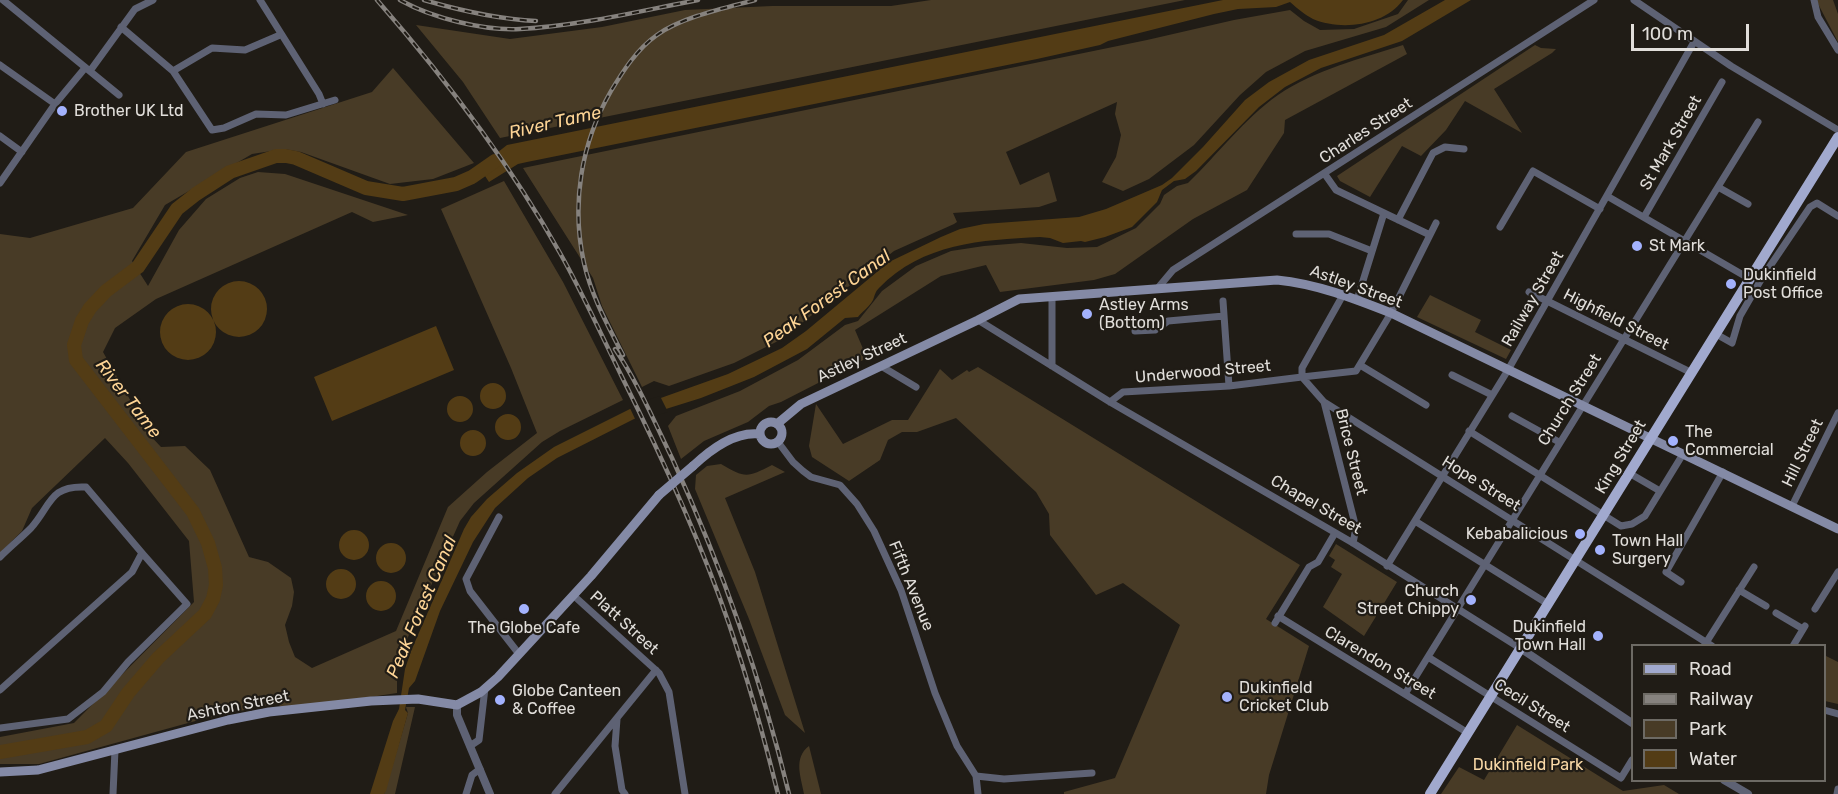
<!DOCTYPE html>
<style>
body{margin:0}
#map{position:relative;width:1838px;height:794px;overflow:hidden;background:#201c16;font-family:Rubik,sans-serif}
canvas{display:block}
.legend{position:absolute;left:1631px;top:644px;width:195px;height:138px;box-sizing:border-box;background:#201c16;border:2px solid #6d6a64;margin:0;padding:8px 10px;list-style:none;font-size:18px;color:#e1deda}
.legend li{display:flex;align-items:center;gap:12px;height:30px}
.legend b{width:30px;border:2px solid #6d6a64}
.scale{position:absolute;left:1631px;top:24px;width:118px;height:27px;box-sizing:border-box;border:3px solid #e1deda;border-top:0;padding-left:8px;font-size:18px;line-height:21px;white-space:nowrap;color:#e1deda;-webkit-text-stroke:4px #201c16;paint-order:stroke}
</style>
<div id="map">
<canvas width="1838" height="794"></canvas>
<ul class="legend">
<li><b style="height:8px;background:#a1a9ce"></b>Road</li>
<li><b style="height:8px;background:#86827e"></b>Railway</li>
<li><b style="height:16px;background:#483b26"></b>Park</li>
<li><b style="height:16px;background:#533c15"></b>Water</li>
</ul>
<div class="scale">100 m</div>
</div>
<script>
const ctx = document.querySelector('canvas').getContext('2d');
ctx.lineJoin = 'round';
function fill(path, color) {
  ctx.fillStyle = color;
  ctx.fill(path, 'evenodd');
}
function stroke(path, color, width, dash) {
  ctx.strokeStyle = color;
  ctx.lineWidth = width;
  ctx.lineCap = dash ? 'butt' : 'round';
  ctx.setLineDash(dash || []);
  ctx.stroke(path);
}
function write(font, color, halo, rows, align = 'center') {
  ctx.font = font + ' Rubik,sans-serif';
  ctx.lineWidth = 4.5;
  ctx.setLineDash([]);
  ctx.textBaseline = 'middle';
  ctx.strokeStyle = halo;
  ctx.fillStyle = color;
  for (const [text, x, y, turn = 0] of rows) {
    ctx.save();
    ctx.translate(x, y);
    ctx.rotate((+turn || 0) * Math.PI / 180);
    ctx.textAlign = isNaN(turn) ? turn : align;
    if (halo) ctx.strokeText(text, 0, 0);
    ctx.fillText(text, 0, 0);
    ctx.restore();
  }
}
fill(new Path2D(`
 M931,0H1185L500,138L463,82L416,25L510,39L602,27L685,10L772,6H891Z
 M1408,0H1429L1386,27L1305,51L1266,72L1240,95L1194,145L1149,179L1123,191L1102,182L1116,157L1121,135L1115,114L1117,102L1006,152L1020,185L1049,172L1057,201L1039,207L953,213L957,222L954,224L894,251L780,340L734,363L669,386L654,381L642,387L602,306L593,278L523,168L1147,40L1234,20L1290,10L1304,21L1320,30L1354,29L1398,14Z
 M1816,0H1833L1838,14V42Z
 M1403,45L1407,54L1285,120L1284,133L1247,190L1193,219L1115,274L1094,280L1000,292L986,265L941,276L855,330L867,358L781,402L769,406L748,422L704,441L681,459L668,426L676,416L740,391L798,360L845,325L858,321L882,291L916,266L951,251L984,246L1021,243L1067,248L1097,247L1136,228L1160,204L1164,195L1177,186L1188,183C1218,154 1244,119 1278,95C1316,69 1361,59 1403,45Z
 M1535,45L1541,48L1556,49L1552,53L1494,89L1522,133L1465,101L1446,130L1421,156L1402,146L1370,197L1340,181L1337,176Z
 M393,68L474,163L433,179L390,184L301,152L284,149L252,154L165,205L132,261L148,286L179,230L206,199L240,178L258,172L285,174L408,215L373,222L352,212L156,299L115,328L103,352L133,405L145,430L161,447L185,446L210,470L249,557L268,562L291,578L294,592L292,606L285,625L289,642L295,657L312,668L396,631L448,507L487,472L537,433L511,368L441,209L504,181L563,282L623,400L560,431L542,442L474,503L460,521L408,637L397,672V693L284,710L277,703L199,720L39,764H0V737L74,723L194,602L189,541L128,463L105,438L32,508L22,531L0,553V234L30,238L133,208L186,152L372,92Z
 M1430,295L1481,320L1475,332L1511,350L1506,359L1417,317Z
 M978,367L1300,565L1266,619L1309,646L1269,775L1266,794H1064V792L1115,778L1180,625L1123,583L1096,595L1050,535L1049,514L1036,492L956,418L917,432H902L888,440L880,460L849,481L812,457L809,446L816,404L843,444L892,420H908L940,369L952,380L967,370L969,372Z
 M721,464C745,478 747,478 772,465L785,472L725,498L755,572L805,733L785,715L749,619L695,489L696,475L707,466Z
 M1336,544L1397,582L1364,636L1323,607L1342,574L1331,567L1335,560L1329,556Z
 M1824,655L1838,662V704L1825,701Z
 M406,707H415L395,794H384L408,713Z
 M1517,725L1623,791L1664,785L1679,794H1441L1459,767L1484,780Z
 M809,746L821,794H804C801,777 793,758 809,746Z`), '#483b26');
fill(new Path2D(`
 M1223,0H1403C1384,26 1341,31 1313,19C1305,15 1297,8 1290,2L1276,7L1238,9L1214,14L1108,41L1100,45L1037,59L527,162L518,164L489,182L479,167L507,145Z
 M1445,0H1471L1402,41L1321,68L1285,87L1259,107L1196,171L1185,179L1174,181L1162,190L1157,202L1132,227L1105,237L1085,242L1081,241L1063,243L1050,238L1040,237C981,240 923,243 879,288C875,292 875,295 873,300C870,306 862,312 858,317L845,318L807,349L754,377L701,398L634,419L557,458L528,478L495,508L473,542L440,611L415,681L409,688L405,710L408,713L386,791L384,794H370L393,721L399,709L405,669L411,651L464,529L471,517L487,499L517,473L554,447L630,409L728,374L782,348L806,331L889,262L941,237L960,229L984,224L1079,217L1106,209L1162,185L1172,178L1203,147L1245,100L1269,82L1309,60L1384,35Z
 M211 309a28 28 0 1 1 56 0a28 28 0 1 1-56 0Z
 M160 332a28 28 0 1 1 56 0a28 28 0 1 1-56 0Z
 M436,326L454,370L332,421L314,377Z
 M480 396a13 13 0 1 1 26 0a13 13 0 1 1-26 0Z
 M447 409a13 13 0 1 1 26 0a13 13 0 1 1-26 0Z
 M495 427a13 13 0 1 1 26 0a13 13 0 1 1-26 0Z
 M460 443a13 13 0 1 1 26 0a13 13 0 1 1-26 0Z
 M339 545a15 15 0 1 1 30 0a15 15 0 1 1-30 0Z
 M376 558a15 15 0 1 1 30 0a15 15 0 1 1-30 0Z
 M326 584a15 15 0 1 1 30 0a15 15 0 1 1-30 0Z
 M366 596a15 15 0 1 1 30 0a15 15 0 1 1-30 0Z`), '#533c15');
fill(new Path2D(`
 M660,396L668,412L636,421L629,406Z`), '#201c16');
stroke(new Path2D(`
 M0,752L87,737L106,726L128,693L158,658L205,614L213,599L216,585L215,568L208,543L193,512L76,360L74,345L82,321L90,308L106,291L138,267L177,209L196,194L230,172L276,156H286L296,158L366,188L403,194L456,184L472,177L495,161`), '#533c15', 14);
stroke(new Path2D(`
 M3,0L119,95
 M260,0L319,94L323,104
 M1634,0L1731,66L1838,130
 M1814,0L1818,17L1838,50
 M121,27L173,71L212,130L224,128L256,114L286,115L335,100
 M0,65L55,104
 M90,71L135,9L153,0
 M173,71L212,48L245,50L280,35
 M0,136L22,152
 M1324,173L1336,190L1430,235
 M0,183L55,104L85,68
 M1718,187L1748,204
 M1607,196L1750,279
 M1644,217L1722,82
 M1398,220L1433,153L1445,147L1464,149
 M1500,227L1533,171L1600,209
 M1296,234H1329L1372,251
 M1157,289L1173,270L1594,0
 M1529,292L1692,373
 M1343,295L1302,368V377L1356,371L1391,313L1436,223
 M1052,297V366
 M1357,300L1384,213
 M1223,301L1229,386
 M978,320L1110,402L1353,543L1520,648
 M1135,331L1155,330L1168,321L1224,316
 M1716,334L1732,343L1740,316L1762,278L1810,207L1817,203L1838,216
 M1360,365L1426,405
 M881,366L916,387
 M1452,375L1492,395
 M1110,402L1123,392L1229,386L1302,377L1324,402L1712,646
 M1324,402L1356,528L1353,543
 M1512,416L1559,442
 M1469,431L1621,526L1632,524L1645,516L1683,454
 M778,442L793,462L803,471L811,477L840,485L857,504L874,531L901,590L935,693L957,746L976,776L978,794
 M1629,473L1660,491
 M1792,506L1838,413
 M499,517L466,579L470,591L519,654
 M1415,521L1548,604
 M0,557C10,547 21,538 31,528C51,506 49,485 86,487L142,553L132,572L0,690
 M1387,566L1508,370L1694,42
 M1681,582L1666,572L1723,472
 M1739,590L1766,606
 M573,595L659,673L669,692L685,794
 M1815,609L1838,572
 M1776,613L1803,629
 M1278,616L1468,733
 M1275,623L1309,567L1318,562L1335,533
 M1704,646L1754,567
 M1793,646L1805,626
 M1428,657L1621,778L1632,760
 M1405,694L1758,122
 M1824,710L1838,714
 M617,719L615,746L622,790L625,794
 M0,728L68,719L103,692L128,662L187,604L142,553
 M470,746L479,740L485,688
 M976,776L1004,779L1092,773
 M113,794L115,750
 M466,794L472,775L480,769
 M555,794L656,670
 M1837,794L1838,789`), '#5e6274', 7);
stroke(new Path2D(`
 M1520,648L1632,723
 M457,705V715L490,794
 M1724,780L1748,794`), '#5e6274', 8);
stroke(new Path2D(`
 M760 433a11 11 0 1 1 22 0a11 11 0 1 1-22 0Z
 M777,424L801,404L978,320L1019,299L1277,280C1317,284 1353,298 1391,313L1838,529
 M693,466C710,450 734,431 760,434
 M0,772L38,770L228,720L269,712L371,701L418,699L457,705L481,692L498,677L591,576L659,495`), '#848aa6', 9);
stroke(new Path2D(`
 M1430,794L1838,137`), '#a1a9ce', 10);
const rail = new Path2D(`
 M377,0C445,78 509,162 560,253C582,292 601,334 621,375C661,455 700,539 729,624C748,680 764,737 778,794
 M400,0C432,18 484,31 520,29C579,26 640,11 698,0
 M424,0C462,11 497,19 536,21
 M615,349C638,383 654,421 672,458C722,567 761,678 789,794
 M623,355C608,326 591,295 584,263C571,204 581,143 611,91C623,71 637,49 657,35C682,17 725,8 755,0`);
stroke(rail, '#86827e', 4.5);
stroke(rail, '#201c16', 2, [7]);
stroke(new Path2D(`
 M659,495L693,466`), '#848aa6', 9);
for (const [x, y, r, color] of [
 [62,111,6,"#a3b2fd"],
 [1637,246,6,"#a3b2fd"],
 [1731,284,6,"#a3b2fd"],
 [1087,314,6,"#a3b2fd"],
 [1673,441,6,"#a3b2fd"],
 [1580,534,6,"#a3b2fd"],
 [1600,550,6,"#a3b2fd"],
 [1471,600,6,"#a3b2fd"],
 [524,609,6,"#a3b2fd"],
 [1598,636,6,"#a3b2fd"],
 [1227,697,6,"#a3b2fd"],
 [500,700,6,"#a3b2fd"]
]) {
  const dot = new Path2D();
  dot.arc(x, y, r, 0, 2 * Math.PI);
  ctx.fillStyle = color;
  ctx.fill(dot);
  stroke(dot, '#201c16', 2);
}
write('16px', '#e1deda', '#201c16', [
 ["Brother UK Ltd",74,111],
 ["St Mark",1649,246],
 ["Dukinfield",1743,275],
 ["Post Office",1743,293],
 ["Astley Arms",1099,305],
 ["(Bottom)",1099,323],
 ["The",1685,432],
 ["Commercial",1685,450],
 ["Kebabalicious",1568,534,"right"],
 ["Town Hall",1612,541],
 ["Surgery",1612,559],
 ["Church",1459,591,"right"],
 ["Street Chippy",1459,609,"right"],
 ["Dukinfield",1586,627,"right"],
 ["Town Hall",1586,645,"right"],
 ["The Globe Cafe",524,628,"center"],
 ["Dukinfield",1239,688],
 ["Cricket Club",1239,706],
 ["Globe Canteen",512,691],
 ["& Coffee",512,709]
], 'left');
write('16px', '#e1deda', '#201c16', [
 ["Charles Street",1366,131,-33],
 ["St Mark Street",1671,143,-60],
 ["Astley Street",1356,287,20],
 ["Railway Street",1533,299,-60],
 ["Highfield Street",1616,320,27],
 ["Astley Street",862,358,-25],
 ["Underwood Street",1203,372,-5],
 ["Church Street",1570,400,-58],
 ["Brice Street",1351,452,76],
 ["Hill Street",1803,453,-64],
 ["King Street",1621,457,-59],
 ["Hope Street",1481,484,32],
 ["Chapel Street",1316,505,30],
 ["Fifth Avenue",911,586,68],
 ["Platt Street",624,623,42],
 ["Clarendon Street",1380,663,31],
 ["Ashton Street",238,706,-11],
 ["Cecil Street",1532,706,32]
]);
write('16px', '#f9d9a7', '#201c16', [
 ["Dukinfield Park",1528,765]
]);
write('italic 18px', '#fdd495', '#201c16', [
 ["River Tame",555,123,-13],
 ["Peak Forest Canal",827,299,-36],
 ["River Tame",128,399,52],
 ["Peak Forest Canal",422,607,-67]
]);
</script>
